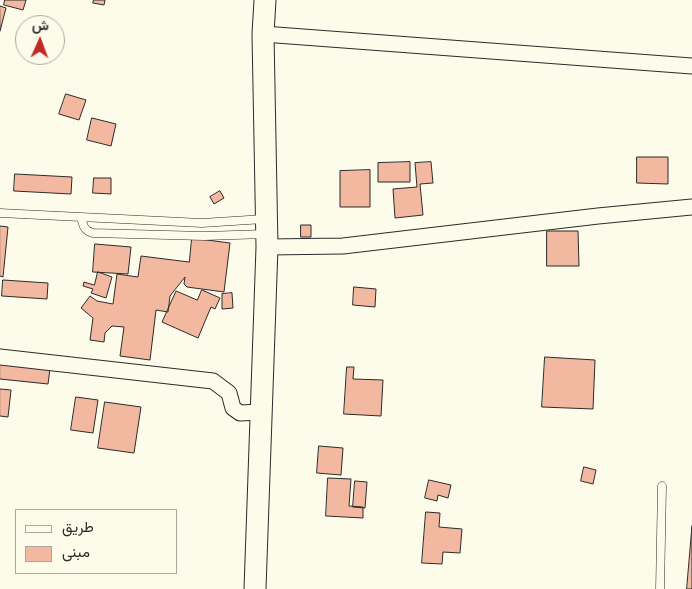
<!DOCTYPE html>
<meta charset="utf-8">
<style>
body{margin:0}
#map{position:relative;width:692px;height:589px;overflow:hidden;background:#fdfbea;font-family:Signika,Vazirmatn,sans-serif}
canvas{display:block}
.legend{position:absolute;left:15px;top:509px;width:162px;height:65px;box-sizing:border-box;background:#fdfbea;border:1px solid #a9a89e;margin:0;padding:6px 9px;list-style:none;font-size:15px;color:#2b2b2b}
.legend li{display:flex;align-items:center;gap:10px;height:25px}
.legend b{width:25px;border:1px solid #a9a89e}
.north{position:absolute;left:15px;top:15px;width:50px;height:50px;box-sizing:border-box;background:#fdfbea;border:1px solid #a9a89e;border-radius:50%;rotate:2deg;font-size:14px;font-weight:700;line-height:20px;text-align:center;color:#2b2b2b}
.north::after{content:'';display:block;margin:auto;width:18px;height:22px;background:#c62828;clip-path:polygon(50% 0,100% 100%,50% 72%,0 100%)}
</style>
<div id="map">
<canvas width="692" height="589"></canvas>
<ul class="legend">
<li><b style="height:6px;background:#fdfbea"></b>طريق</li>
<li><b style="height:14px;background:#f2b8a0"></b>مبنى</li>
</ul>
<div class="north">ش</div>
</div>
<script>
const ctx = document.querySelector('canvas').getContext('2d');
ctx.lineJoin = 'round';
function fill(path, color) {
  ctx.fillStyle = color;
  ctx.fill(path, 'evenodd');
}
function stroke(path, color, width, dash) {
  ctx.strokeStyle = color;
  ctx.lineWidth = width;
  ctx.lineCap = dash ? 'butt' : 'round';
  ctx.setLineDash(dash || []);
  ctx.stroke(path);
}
const building = new Path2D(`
 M5,0H26L23,10L4,5Z
 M94,0H105L104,5L93,3Z
 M0,6L6,8L0,31Z
 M66,94L86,100L79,120L59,114Z
 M92,118L116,124L111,146L87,140Z
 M637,157H668V184L637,183Z
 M410,162V182H378V163Z
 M431,162L433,183L420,184L423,215L395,218L393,189L417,187L415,163Z
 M370,170V207H340V171Z
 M15,174L72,177L71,194L14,191Z
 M94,178H111V194L93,193Z
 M220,191L224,198L214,204L210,197Z
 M301,225H311V237H301Z
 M0,226L8,227L3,277L0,276Z
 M547,231H578L579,266H547Z
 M192,238L230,243L224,292L187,287L184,284L185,277L170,296L168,312L156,310L150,360L120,356L124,327L112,326L105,333L104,342L90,340L93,318L81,308L90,296L97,301L113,304L117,274L138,277L141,256L189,262Z
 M95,244L131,247L128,274L93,272Z
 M98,272L112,277L106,298L91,293L93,289L83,286L84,282L94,285Z
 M3,280L48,283L47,299L2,296Z
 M354,287L376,289L375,307L353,305Z
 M202,290L220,298L215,309L211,307L198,338L162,322L176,291L197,300Z
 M232,293L233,308L222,309V294Z
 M545,357L595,360L593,409L542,407Z
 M0,364L50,369L48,384L0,379Z
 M347,367H354L353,379L383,380L381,416L344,414Z
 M0,389L11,390L8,417L0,416Z
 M76,397L98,400L93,433L71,430Z
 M105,402L141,407L134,453L98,448Z
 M319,446L343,448L341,475L317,473Z
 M584,467L596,470L593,484L581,481Z
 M328,478L351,479L349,506L363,507V518L326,516Z
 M429,480L451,485L448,498L438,495L437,501L425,498Z
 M355,481L367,482L365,508L353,507Z
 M426,512L440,513L439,527L462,529L460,553L443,552L442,564L422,563Z
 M692,526V589H687Z`);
fill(building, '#f2b8a0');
stroke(building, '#2b2b2b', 1);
const service = new Path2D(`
 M0,213L81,217
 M264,219L202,223L81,217C83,225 84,231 93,233L204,236L266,234
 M660,589L662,486`);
const minor = new Path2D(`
 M263,34L692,66
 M267,247L343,246L598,216L692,207
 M0,357L213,381L229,393L233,408L240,413L261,412`);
const secondary = new Path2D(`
 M255,589L267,247L263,34L265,0`);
stroke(service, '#2b2b2b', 9);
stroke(minor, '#2b2b2b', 17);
stroke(secondary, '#2b2b2b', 23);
stroke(service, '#fdfbea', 8);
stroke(minor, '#fdfbea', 15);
stroke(secondary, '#fdfbea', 21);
</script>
